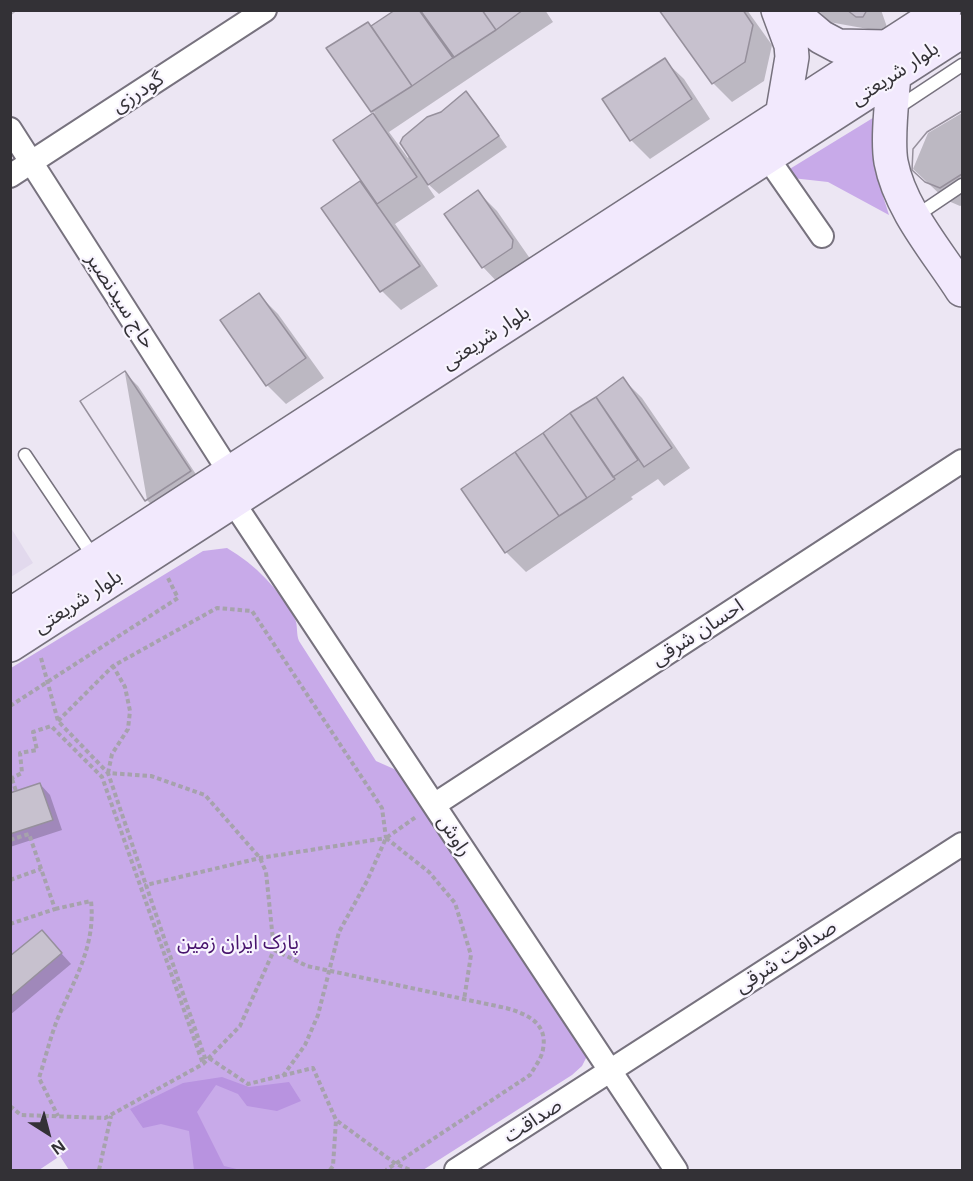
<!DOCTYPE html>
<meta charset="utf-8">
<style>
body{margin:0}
#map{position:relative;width:973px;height:1181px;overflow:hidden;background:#ece6f3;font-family:"Open Sans",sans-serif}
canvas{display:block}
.frame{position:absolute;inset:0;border:12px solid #333136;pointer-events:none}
.north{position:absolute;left:18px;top:1103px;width:60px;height:60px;-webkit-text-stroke:4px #f8f4fe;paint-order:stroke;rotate:144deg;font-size:16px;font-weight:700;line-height:24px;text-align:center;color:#333136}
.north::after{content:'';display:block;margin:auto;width:21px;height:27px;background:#333136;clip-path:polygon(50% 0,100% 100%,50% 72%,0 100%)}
</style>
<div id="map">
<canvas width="973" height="1181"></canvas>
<div class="frame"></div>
<div class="north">N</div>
</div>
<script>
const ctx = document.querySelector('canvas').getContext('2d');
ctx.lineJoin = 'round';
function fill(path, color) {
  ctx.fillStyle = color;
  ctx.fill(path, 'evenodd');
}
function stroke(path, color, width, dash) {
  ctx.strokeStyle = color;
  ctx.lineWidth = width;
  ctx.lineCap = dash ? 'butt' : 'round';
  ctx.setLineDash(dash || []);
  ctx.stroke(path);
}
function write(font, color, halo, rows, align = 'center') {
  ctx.font = font + ' "Open Sans","Noto Sans Arabic",sans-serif';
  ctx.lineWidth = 4.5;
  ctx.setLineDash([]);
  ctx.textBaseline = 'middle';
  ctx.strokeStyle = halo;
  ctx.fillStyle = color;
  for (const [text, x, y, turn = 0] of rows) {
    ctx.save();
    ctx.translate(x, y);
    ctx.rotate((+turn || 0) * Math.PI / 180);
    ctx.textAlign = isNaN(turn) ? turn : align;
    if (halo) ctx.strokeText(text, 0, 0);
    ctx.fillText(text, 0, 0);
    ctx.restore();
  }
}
fill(new Path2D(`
 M11,528L33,563L11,577H10Z`), '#e2d9ed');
fill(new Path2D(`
 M881,113L875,171L889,215L828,182L792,178L788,170Z
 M227,548C256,565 279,589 295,619C298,625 296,634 299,641L376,761L412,777L588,1054L582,1066L572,1075L423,1170H69L60,1156L39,1170H11V668L203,551Z`), '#c8aae9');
fill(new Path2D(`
 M222,1077L249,1087L289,1082L301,1101L277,1111L247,1106L238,1094L216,1085L197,1112L224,1166L241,1170H194L189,1131L161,1124L143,1128L130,1109L183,1083Z`), '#b893e0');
fill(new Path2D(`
 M10,10H18L10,16Z
 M399,10H545L553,22L389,132L408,158L441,114L466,93L476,103L507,147L439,194L428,184L427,185L435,197L395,224L438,286L401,310L382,291L323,208L363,181L335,141L375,113L372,111L371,27Z
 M661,10H747L772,45L764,81L732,102L713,83Z
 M818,10H881L887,27L882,36L876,35L868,29L829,22Z
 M664,60L684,79L710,119L650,159L631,140Z
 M962,113V205L960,206L946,200L913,169L928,133Z
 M478,192L497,211L531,260L502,287L483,267L446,214Z
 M259,295L278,314L324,378L286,404L267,385Z
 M125,373L138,386L203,485L160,513L147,500Z
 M623,379L642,398L690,468L664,486L658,479L631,497L633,499L526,572L506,552L463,490Z
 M40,784L50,795L62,830L10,847V794Z
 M42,932L71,964L10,1015V958Z`), '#0003');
const building = new Path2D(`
 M395,10H420L454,57L412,86L371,26Z
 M419,10H482L496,30L453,58Z
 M482,10H523L496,30Z
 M659,10H743L753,25L745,62L712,84Z
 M867,10L863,17H856L847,10Z
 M368,22L412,86L371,112L326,48Z
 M665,58L692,99L630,141L602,99Z
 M466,91L499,136L428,185L400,143L403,137L427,117L441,112Z
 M962,111V174L940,188L925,182L912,170L913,149L927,132Z
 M962,111V174L940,188L925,182L912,170L913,149L927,132Z
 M373,113L417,177L377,204L333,140Z
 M360,181L420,266L380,292L321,208Z
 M478,190L513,240L512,248L482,268L444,214Z
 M259,293L306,358L266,386L220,320Z
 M125,371L191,471L145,501L80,401Z
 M125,371L191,471L145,501L80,401Z
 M623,377L672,448L644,467L596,397Z
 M596,397L638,460L613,477L570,413Z
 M570,413L615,479L587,498L543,433Z
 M543,433L587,498L559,516L515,452Z
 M515,452L559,516L505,553L461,489Z
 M40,783L53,820L10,834V793Z
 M42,930L62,953L10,997V956Z`);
fill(building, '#c7c1ce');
stroke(building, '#96909c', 1.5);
const lane = new Path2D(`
 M894,110L962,65
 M916,216L962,185
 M25,455L95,559`);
const street = new Path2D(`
 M10,129L230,473
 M767,157L822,236
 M10,176L265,10
 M233,502L676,1170
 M434,805L962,461
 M456,1170L962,844`);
const secondary = new Path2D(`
 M778,10L791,45L792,57L782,116
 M789,10L821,37L838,46L887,47
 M894,75C892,100 887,139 891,162C900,209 937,251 962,290
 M10,615L944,10
 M10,645L962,31`);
stroke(lane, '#77727e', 15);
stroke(street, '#77727e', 26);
stroke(secondary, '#77727e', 36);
stroke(new Path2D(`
 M41,658L58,721L108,773
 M10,706L178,598L167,576
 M58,721L113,666L217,608L252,611L382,808L386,838L260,858L146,885L206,1061
 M108,773L112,754L128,729L130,711L125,687L113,666
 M10,779L22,773L20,753L37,750L33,732L51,726L102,777L203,1064
 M12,779L16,791
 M386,838L429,872L455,903L471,955L464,1000
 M10,840L29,834L55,909L10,924
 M10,880L41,869
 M55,909L91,901C96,946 74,980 57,1020C50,1039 45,1059 39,1078L58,1116
 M274,950L307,966L506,1008C527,1014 548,1023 543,1049C542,1058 534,1068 530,1075L386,1170
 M10,951H11
 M209,1058L248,1084L313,1068L336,1120L396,1164L410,1170
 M283,1076L305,1045L318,1015L339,932L367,881L386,838L416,817
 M10,1106L21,1115L105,1118L203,1064L240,1026L274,950L266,872L260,858L205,795L151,776L108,773L146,885
 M99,1170L111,1116
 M330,1170L333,1166L336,1120`), '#a6a2ac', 4, [4.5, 3]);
stroke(lane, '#fff', 12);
stroke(street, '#fff', 22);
stroke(secondary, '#f2e9fd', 33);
write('20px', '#333136', '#f8f4fe', [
 ["بلوار شریعتی",895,74,-33],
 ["گودرزی",138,93,-33],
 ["حاج سیدنصیر",120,301,57],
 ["بلوار شریعتی",486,338,-33],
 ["بلوار شریعتی",78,602,-33],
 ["احسان شرقی",698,633,-33],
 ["راوش",454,836,57],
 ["صداقت شرقی",786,957,-33],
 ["صداقت",533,1121,-33]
]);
write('20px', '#47136d', '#f8f4fe', [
 ["پارک ایران زمین",238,943]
]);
</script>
